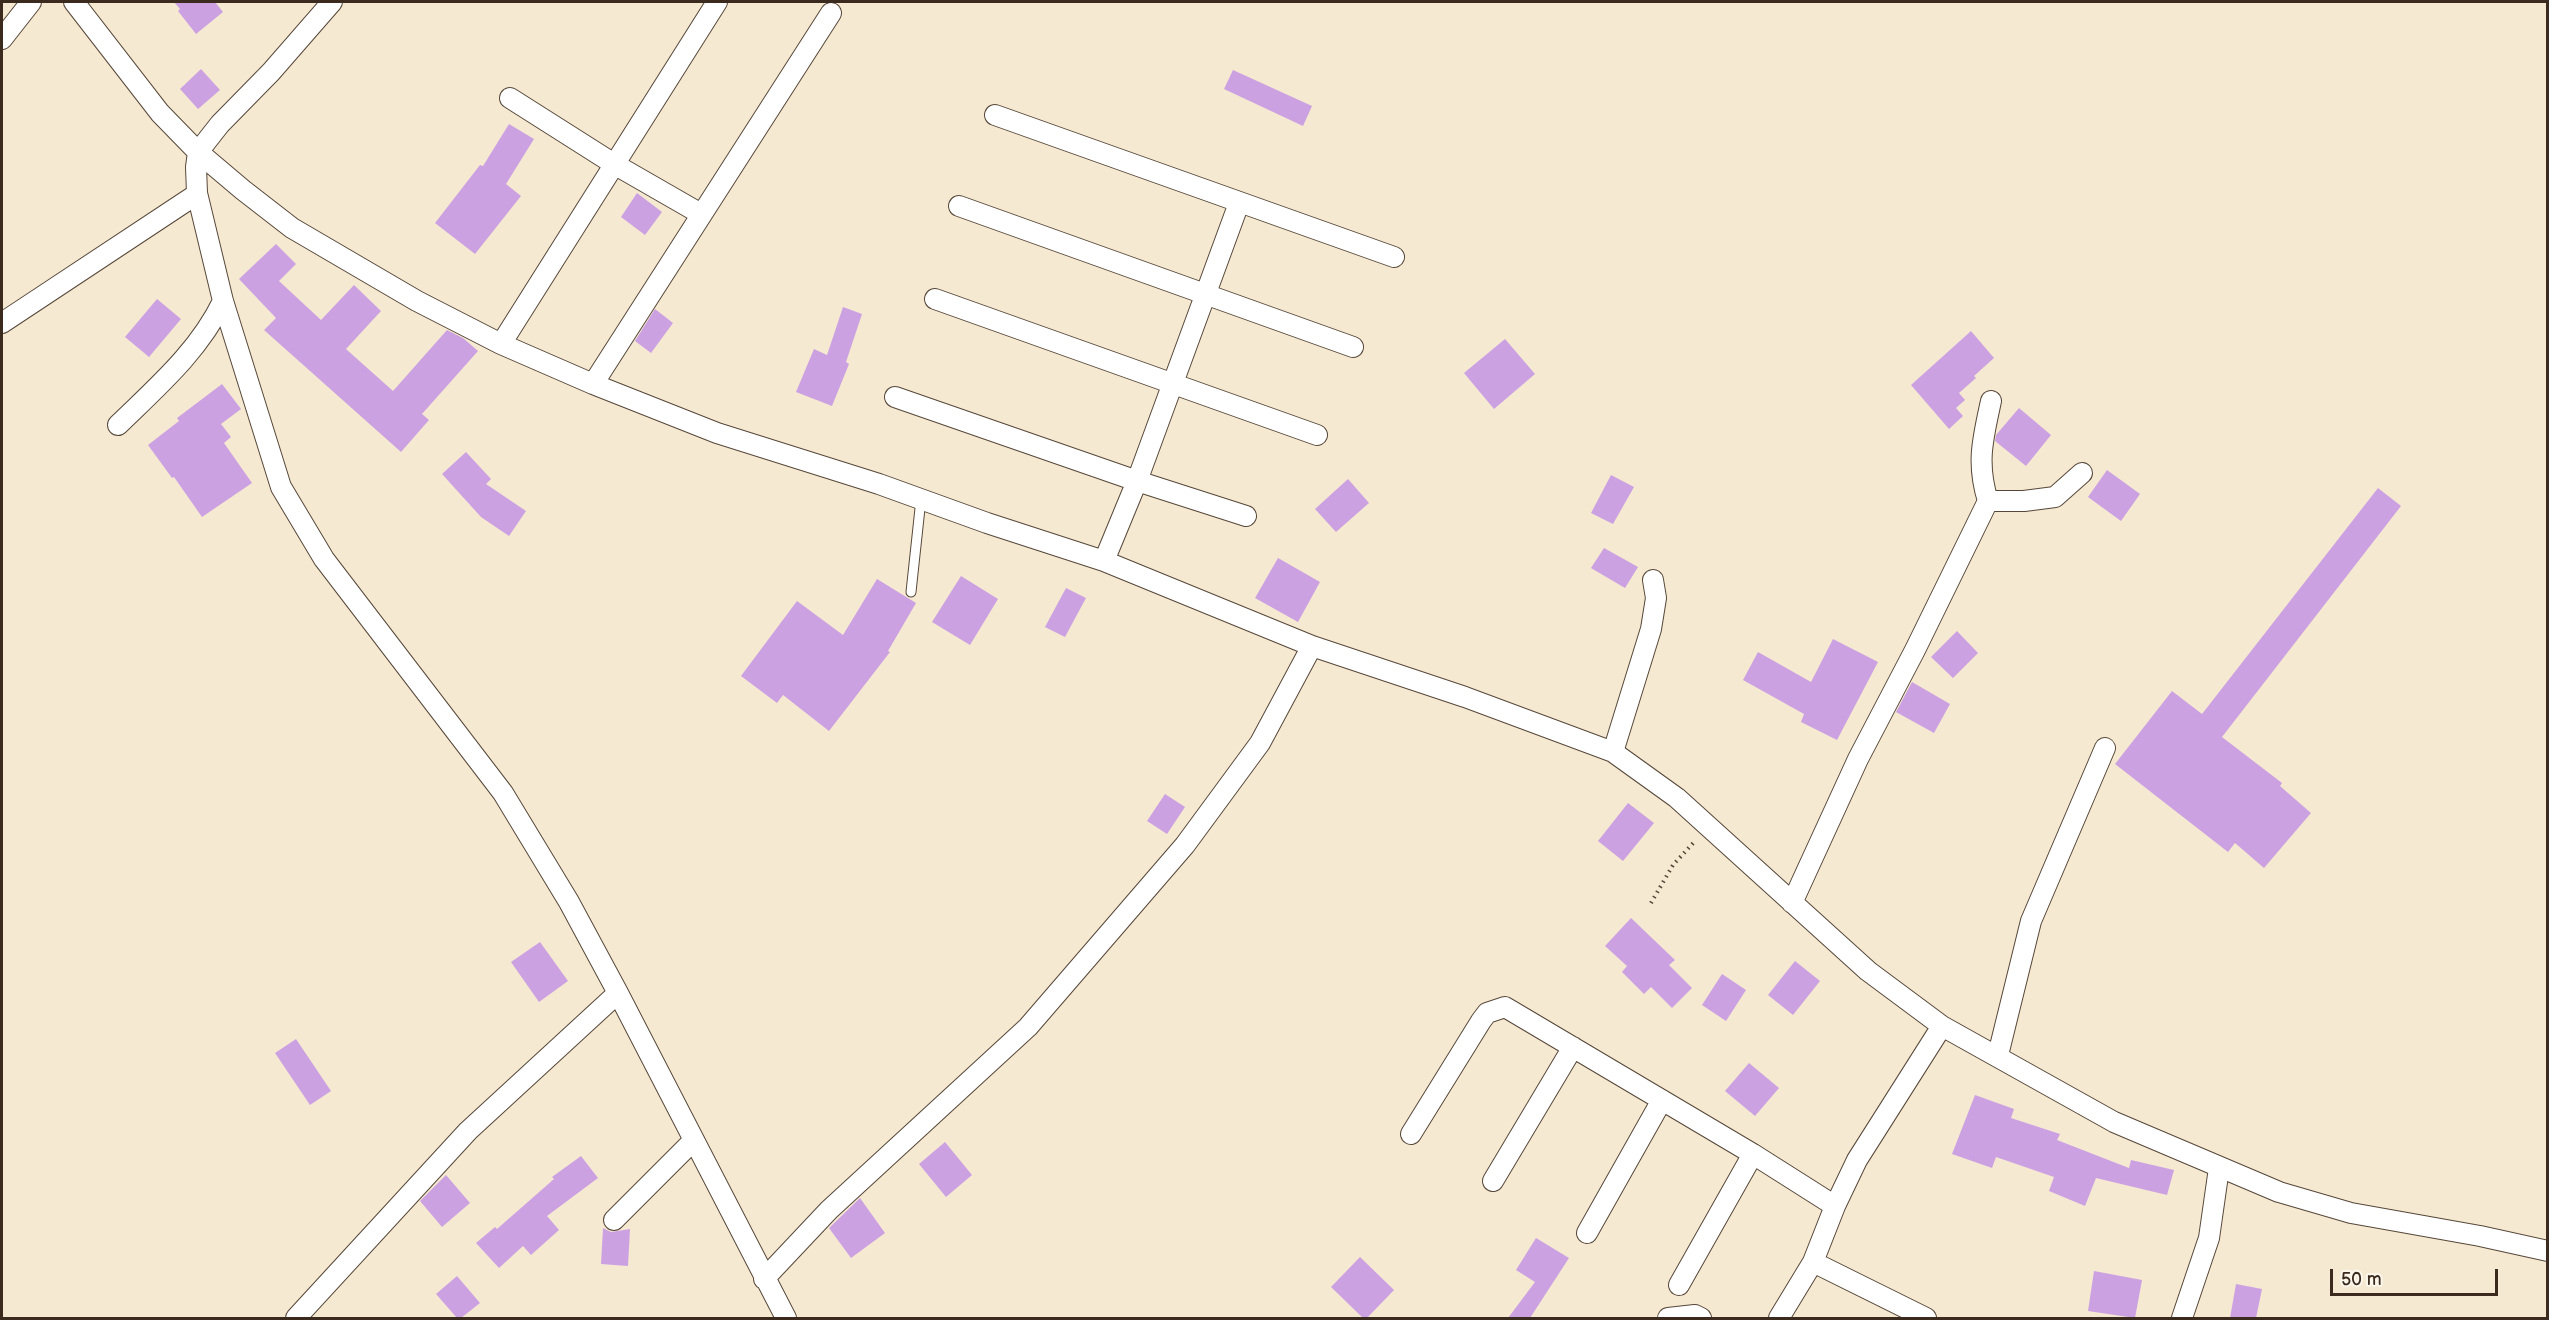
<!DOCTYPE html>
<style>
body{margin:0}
#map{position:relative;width:2549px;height:1320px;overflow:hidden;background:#f5e9d2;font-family:"Balsamiq Sans",sans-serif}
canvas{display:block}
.frame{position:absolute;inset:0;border:3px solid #3b2a1e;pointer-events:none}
.scale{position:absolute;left:2330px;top:1269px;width:168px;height:27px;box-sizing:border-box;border:3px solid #3b2a1e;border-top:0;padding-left:8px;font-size:18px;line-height:21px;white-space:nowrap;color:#3b2a1e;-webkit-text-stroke:4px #fbf7ec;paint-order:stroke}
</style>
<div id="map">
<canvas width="2549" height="1320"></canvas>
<div class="frame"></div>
<div class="scale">50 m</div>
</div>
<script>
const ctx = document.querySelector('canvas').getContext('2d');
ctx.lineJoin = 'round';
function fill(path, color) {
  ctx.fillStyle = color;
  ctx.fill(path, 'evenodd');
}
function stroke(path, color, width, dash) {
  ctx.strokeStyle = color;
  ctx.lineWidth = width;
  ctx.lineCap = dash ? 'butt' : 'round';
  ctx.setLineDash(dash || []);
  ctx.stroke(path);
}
fill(new Path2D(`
 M174,2H215L223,12L196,34L178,11L180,9Z
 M201,69L220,90L198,109L180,89Z
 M1233,70L1312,106L1303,126L1224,89Z
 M509,124L534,139L506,184L521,196L475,254L435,223L480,165L483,166Z
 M637,193L662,212L645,235L621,217Z
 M276,244L296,264L279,281L321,320L354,285L381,311L346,349L393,391L447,330L463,338L478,351L422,414L429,420L401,452L264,330L276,318L239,279Z
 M157,299L181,319L149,357L125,337Z
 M843,307L862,314L846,362L849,364L832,406L796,392L814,349L827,355Z
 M655,309L673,323L651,353L635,341Z
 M1971,331L1994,358L1974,376L1976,378L1959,393L1965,400L1956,408L1963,416L1949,429L1911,385Z
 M1505,339L1535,374L1494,409L1464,373Z
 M222,384L241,409L221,424L231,437L224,443L252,483L202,517L174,477L172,478L148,445L179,421L177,418Z
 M2019,408L2051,435L2026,466L1995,441L1996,435Z
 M466,452L491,479L486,484L526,511L509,536L481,517L442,474Z
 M2107,470L2140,494L2121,521L2088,497Z
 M1611,475L1634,487L1613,524L1591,513Z
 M1348,479L1369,503L1336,532L1315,509Z
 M2378,488L2401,506L2222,737L2282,783L2280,786L2311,813L2264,868L2235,843L2228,852L2115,764L2172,691L2202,714Z
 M1604,548L1638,567L1625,588L1591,568Z
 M1278,558L1320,582L1298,622L1255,598Z
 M961,576L998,599L970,645L932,622Z
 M877,579L916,603L888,651L890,652L829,731L783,695L777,703L741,676L797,601L843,635Z
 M1066,588L1086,598L1065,637L1045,627Z
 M1957,631L1978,653L1953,678L1931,657Z
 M1833,639L1878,662L1837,740L1801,722L1804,714L1743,680L1758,652L1811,682Z
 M1912,682L1950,704L1934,733L1896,712Z
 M1165,794L1185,807L1167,834L1147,821Z
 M1628,803L1654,823L1623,861L1598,841Z
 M1631,918L1675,960L1669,965L1692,988L1672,1008L1651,987L1644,994L1622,972L1627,966L1605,946Z
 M540,942L568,981L539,1002L511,962Z
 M1795,961L1820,981L1793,1015L1768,995Z
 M1722,974L1746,990L1726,1021L1702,1005Z
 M296,1039L331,1091L310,1105L275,1053Z
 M1749,1063L1779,1088L1755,1116L1725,1091Z
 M1975,1095L2014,1109L2011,1118L2060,1134L2057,1140L2129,1168L2131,1160L2174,1170L2167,1195L2096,1178L2085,1206L2049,1191L2054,1177L1996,1157L1992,1168L1952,1154Z
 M945,1142L972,1175L946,1197L919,1164Z
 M581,1156L598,1178L547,1216L559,1230L531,1255L523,1246L499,1268L476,1243L495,1227L497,1229L554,1179L552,1177Z
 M446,1175L470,1203L442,1227L420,1201Z
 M860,1198L885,1233L851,1258L829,1228Z
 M603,1228L611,1232L630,1229L628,1266L601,1264Z
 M1536,1238L1569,1258L1530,1318H1508L1535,1282L1516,1270Z
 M1360,1257L1394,1290L1367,1318H1363L1331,1287Z
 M2094,1271L2142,1280L2135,1318L2088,1311Z
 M457,1276L480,1303L461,1318H457L436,1294Z
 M2236,1284L2262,1289L2256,1318H2230Z`), '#cca1e2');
const lane = new Path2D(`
 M911,592L921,499`);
const street = new Path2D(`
 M74,2L160,113L198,152L243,190L292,228L417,301L501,344L593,384L717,433L879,484L987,523L1104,561L1312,646L1465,697L1613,752L1677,798L1868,971L1942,1026L2114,1122L2279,1192L2351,1213L2480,1236L2548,1251
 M332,2L271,72L220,124L198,152L196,167L197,193L223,301L281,487L324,559L503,793L569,902L618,993L786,1318
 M2,39L31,2
 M510,98L614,164L701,214
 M995,115L1394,257
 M959,206L1353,347
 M935,299L1317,435
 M2,323L197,194
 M501,344L717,2
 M593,384L831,13
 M895,397L1137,481L1246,516
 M118,425C157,387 199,351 223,301
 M1988,501H2024L2055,497L2082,473
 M1104,561L1137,481L1239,203
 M1613,752L1651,629L1656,598L1653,580
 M1792,903L1858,759L1915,650L1988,501C1976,463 1983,438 1991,401
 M1998,1055L2031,921L2105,748
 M1411,1134L1481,1021L1487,1013L1505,1007L1753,1154L1835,1206
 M1493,1181L1573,1047
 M614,1220L694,1140
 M1587,1233L1662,1100
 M1813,1262L1926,1318
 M764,1279L829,1210L1028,1027L1185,845L1260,743L1312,646
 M1679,1285L1753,1154
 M296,1318L468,1131L618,993
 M1668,1318L1695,1315L1701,1318
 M1779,1318L1813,1262L1835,1206L1857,1160L1942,1026
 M2182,1318L2209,1238L2219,1168`);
stroke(lane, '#574739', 11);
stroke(street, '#574739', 22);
stroke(new Path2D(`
 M1651,903L1673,865L1696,840`), '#574739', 4, [1.5, 4.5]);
stroke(lane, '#fff', 9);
stroke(street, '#fff', 20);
</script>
